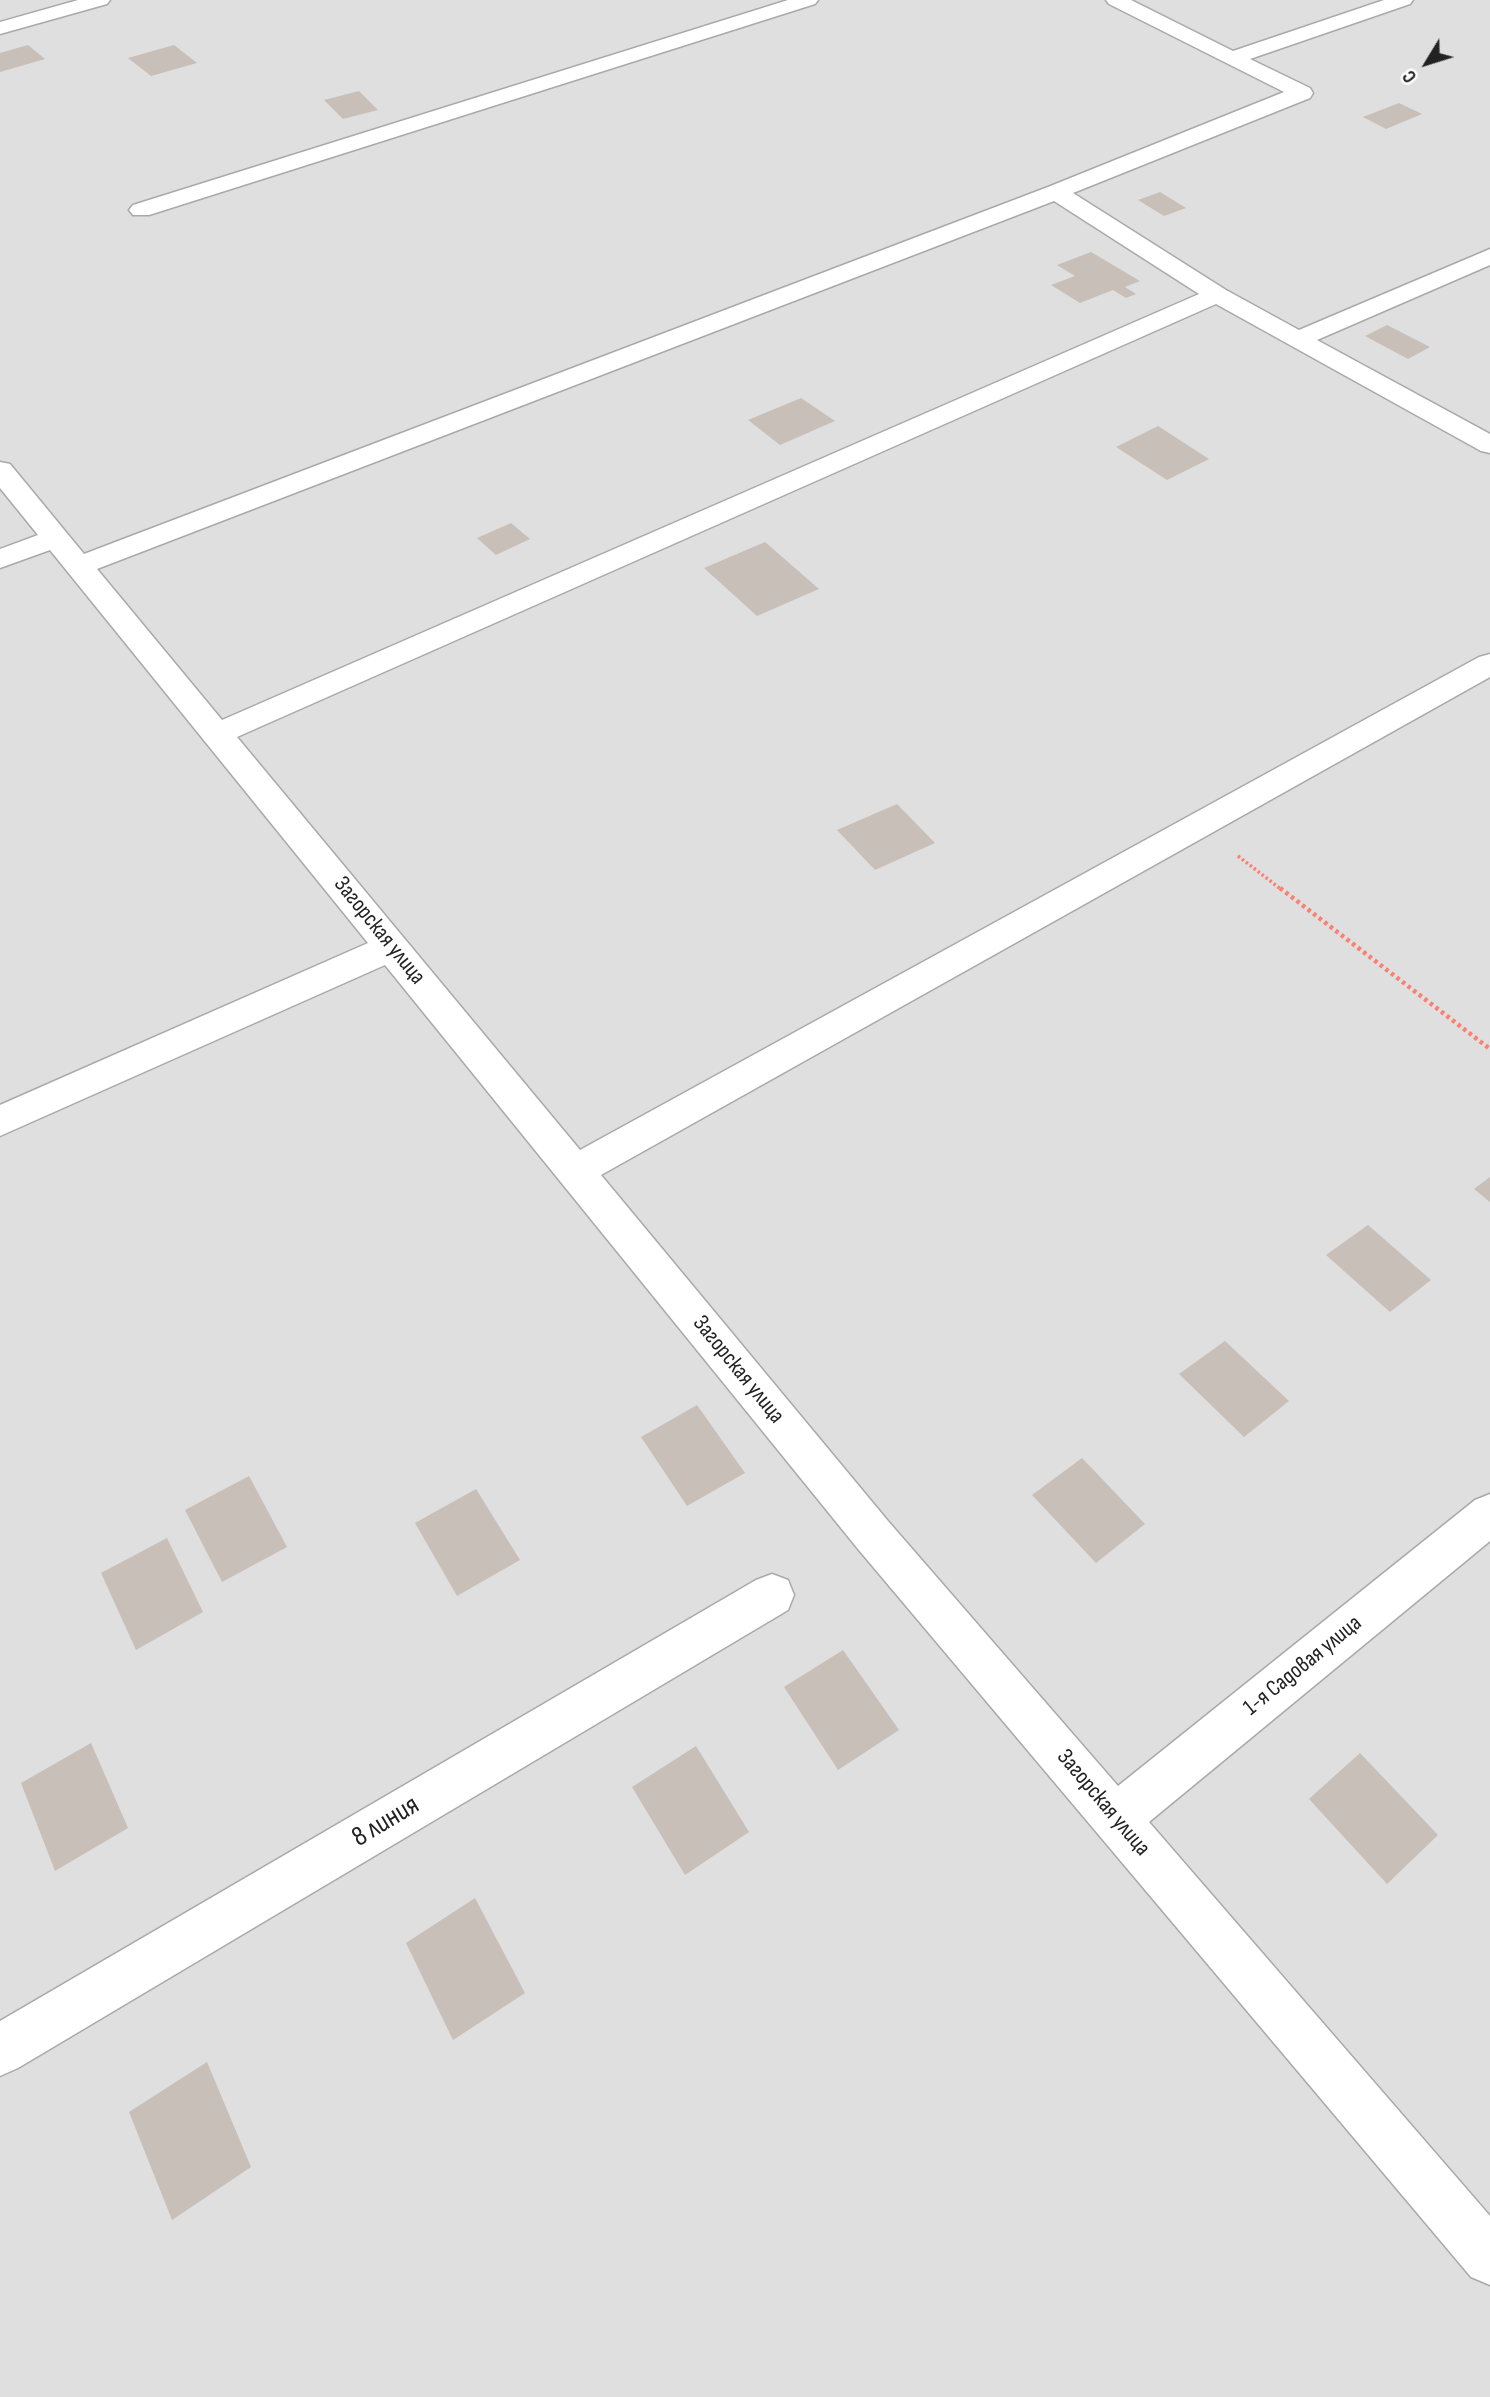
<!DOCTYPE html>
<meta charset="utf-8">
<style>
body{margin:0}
#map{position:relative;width:1490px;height:2397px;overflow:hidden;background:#f2efe9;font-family:"Sofia Sans Condensed",sans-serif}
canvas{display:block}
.north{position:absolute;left:1392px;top:28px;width:70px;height:70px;-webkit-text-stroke:5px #fff;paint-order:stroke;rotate:232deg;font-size:19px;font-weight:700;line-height:28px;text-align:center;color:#222}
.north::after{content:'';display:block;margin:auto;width:24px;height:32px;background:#222;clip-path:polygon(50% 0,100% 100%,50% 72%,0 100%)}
</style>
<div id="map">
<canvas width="1490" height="2397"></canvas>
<div class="north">С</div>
</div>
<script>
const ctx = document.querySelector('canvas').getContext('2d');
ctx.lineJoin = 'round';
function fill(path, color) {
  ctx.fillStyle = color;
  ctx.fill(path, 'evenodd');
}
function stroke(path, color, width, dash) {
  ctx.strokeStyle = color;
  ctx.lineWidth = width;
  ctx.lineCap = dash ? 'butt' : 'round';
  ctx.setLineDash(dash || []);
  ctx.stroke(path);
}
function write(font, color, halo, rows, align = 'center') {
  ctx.font = font + ' "Sofia Sans Condensed",sans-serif';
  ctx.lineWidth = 5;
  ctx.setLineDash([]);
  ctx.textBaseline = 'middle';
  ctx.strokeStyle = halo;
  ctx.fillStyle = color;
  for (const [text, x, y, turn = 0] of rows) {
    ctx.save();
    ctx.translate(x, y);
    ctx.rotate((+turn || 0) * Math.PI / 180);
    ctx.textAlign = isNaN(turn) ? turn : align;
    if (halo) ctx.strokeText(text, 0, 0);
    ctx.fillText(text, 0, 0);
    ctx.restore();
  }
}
fill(new Path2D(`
 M0,0H1490V2397H0Z`), '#e0dfdf');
fill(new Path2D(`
 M28,45L45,59L0,72V53Z
 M174,45L197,63L151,76L128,58Z
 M359,91L378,110L343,119L324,100Z
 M1399,103L1422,114L1386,129L1363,117Z
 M1160,192L1186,208L1164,216L1138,200Z
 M1091,252L1140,281L1125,287L1136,294L1126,298L1113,290L1080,303L1051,285L1075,276L1057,265Z
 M1387,325L1430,347L1408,359L1365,336Z
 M801,398L835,421L780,445L748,420Z
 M1158,426L1209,459L1167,480L1116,447Z
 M511,523L530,539L496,555L477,538Z
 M765,542L819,589L757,616L704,568Z
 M897,804L935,843L875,870L837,830Z
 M1490,1177V1202L1474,1189Z
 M1368,1225L1431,1280L1390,1312L1326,1255Z
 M1225,1341L1289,1401L1244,1437L1179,1374Z
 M697,1405L745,1473L687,1506L641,1437Z
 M1082,1458L1145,1524L1096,1563L1032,1495Z
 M249,1476L287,1547L222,1582L185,1510Z
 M476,1489L520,1560L457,1596L415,1523Z
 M167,1538L203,1612L136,1650L101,1573Z
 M843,1650L899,1730L838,1770L784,1687Z
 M91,1743L128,1828L55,1871L21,1783Z
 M696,1746L749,1832L685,1875L632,1787Z
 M1360,1753L1438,1835L1387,1884L1309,1799Z
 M475,1898L525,1993L453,2040L406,1943Z
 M207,2062L251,2167L172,2220L129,2112Z`), '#c7bfb8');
const minor = new Path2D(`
 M78,0H110L107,4L0,34V22Z
 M788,0H818L815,4L149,215H133L129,210L133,205Z
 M1106,0H1131L1233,51L1384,0H1413L1410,4L1250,59L1310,88L1313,93L1310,98L1073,193L1226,290L1299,330L1490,249V265L1317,340L1490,434V453L1481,451L1216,304L237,737L580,1150L1479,657L1490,654V677L601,1175L888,1521L1118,1786L1475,1500L1490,1494V1541L1149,1822L1490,2216V2285L1471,2277L858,1549L385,965L0,1136V1105L368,943L50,550L0,568V549L38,535L0,488V462L10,464L84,554L1048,187L1284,92L1109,4ZM1054,201L1199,294L222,720L97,569Z
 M772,1574L788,1580L794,1595L788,1610L18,2068L0,2076V2021L756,1580Z`);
stroke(minor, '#a9a9a9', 3);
stroke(new Path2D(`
 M1238,856L1282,890`), '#fa8072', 3.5, [2.5, 2.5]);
stroke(new Path2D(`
 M1280,888L1490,1049`), '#fa8072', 4.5, [3.5, 3.5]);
fill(minor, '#fff');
write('23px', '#222', '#fff', [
 ["Загорская улица",379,931,51],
 ["Загорская улица",738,1370,51],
 ["1-я Садовая улица",1303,1666,-39],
 ["Загорская улица",1103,1803,50]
]);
write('28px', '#222', '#fff', [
 ["8 линия",386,1822,-31]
]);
</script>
